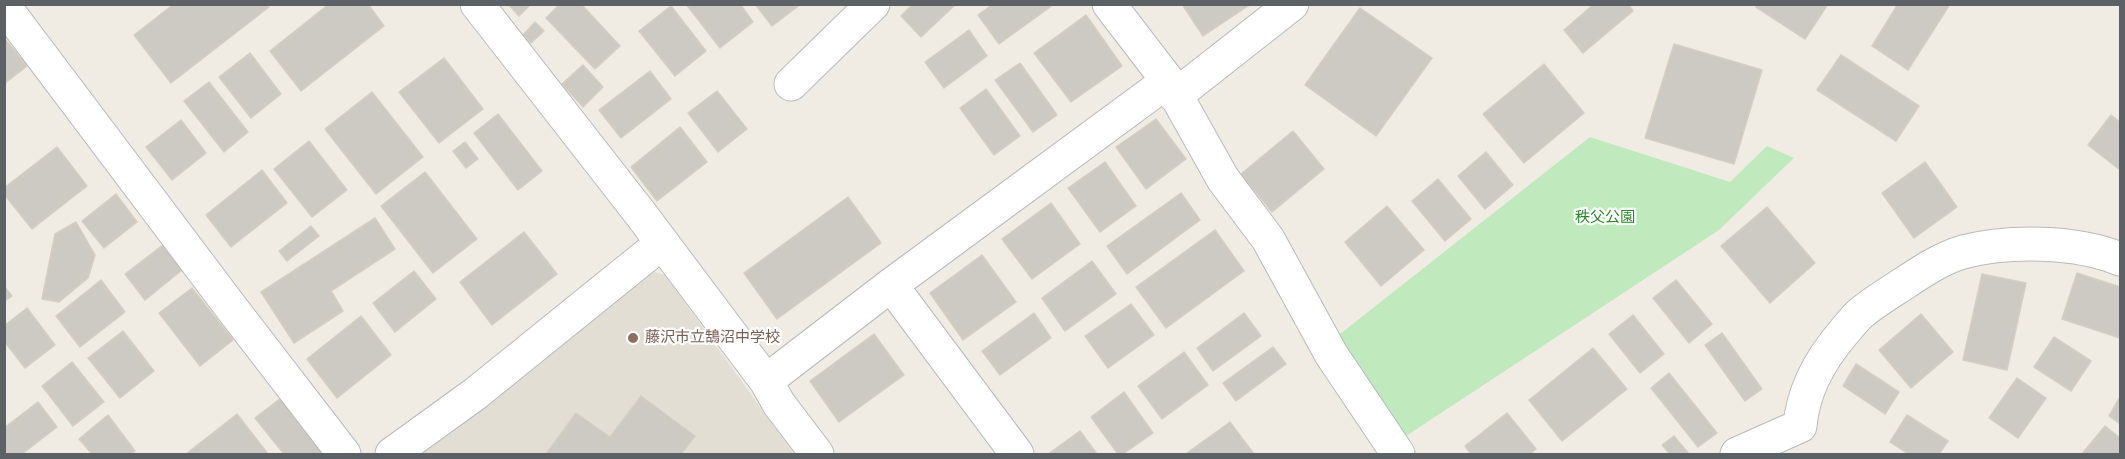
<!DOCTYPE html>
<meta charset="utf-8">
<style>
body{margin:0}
#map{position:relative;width:2125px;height:459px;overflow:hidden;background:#f0ece4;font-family:"Open Sans",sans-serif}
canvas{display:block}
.frame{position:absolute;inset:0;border:6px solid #5c6166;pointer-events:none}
</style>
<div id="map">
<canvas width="2125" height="459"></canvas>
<div class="frame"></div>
</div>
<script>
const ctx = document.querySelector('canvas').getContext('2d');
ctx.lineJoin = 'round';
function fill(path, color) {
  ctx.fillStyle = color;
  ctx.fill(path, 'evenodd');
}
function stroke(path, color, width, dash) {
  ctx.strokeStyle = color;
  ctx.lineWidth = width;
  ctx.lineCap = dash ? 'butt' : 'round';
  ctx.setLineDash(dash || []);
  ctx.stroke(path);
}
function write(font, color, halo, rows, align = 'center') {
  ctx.font = font + ' "Open Sans","Noto Sans JP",sans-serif';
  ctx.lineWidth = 4.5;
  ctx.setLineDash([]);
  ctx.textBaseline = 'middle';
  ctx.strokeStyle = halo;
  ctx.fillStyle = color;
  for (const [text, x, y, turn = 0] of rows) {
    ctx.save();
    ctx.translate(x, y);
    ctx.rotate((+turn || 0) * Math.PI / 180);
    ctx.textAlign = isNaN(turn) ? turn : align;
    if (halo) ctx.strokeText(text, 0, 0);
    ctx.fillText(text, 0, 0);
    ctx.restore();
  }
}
fill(new Path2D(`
 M643,269L665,275L794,454H408Z`), '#e2ded4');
fill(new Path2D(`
 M1590,137L1730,182L1767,146L1794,158L1719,230L1400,440L1326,345Z`), '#c1e9be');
const building = new Path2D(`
 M174,4H267L269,7L171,83L134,35Z
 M329,4H368L384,26L301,91L270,51Z
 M508,4H531L519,16Z
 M560,4H581L620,46L595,69L546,18Z
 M686,4H740L753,22L720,48Z
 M755,4H801L772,26Z
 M913,4H956L921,37L901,16Z
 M993,4H1053V5L999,44L978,15Z
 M1182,4H1251L1203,36Z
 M1594,4H1628L1633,11L1583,53L1564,30Z
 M1757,4H1828L1805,39L1756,7Z
 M1898,4H1950L1908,70L1872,46Z
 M671,6L706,51L675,76L639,31Z
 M1360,8L1432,58L1376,136L1305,85Z
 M1086,15L1122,66L1071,102L1034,53Z
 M535,22L544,31L531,43L523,35Z
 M969,30L987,56L944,88L925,62Z
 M4,38L27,66L4,84Z
 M1674,44L1762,70L1734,164L1645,138Z
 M250,53L281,94L251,118L219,77Z
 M1841,55L1919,106L1896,141L1817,90Z
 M444,58L483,109L439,143L399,92Z
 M1020,63L1057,115L1033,132L995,80Z
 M1544,64L1584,113L1524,163L1483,114Z
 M583,65L603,87L583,107L562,84Z
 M650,71L671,99L621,138L599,110Z
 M209,82L248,132L224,152L184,101Z
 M986,89L1020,136L994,155L960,108Z
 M717,91L747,129L718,152L688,113Z
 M372,92L423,157L376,194L325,129Z
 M498,114L542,171L518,190L474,133Z
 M2111,115L2120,122V170L2088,145Z
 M1156,119L1186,159L1146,189L1116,147Z
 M181,120L206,153L172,180L146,147Z
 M680,127L707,162L657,201L631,167Z
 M1293,131L1324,169L1272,212L1241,174Z
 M309,141L347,190L312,217L274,169Z
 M465,142L478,159L466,168L453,151Z
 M57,147L87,186L32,229L4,194V188Z
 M1486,152L1513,185L1485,209L1458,176Z
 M1105,162L1136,206L1100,232L1068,188Z
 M1925,162L1957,207L1914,238L1882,193Z
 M262,170L287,203L231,247L206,215Z
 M425,172L477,239L433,273L381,206Z
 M1438,179L1471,219L1445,241L1412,201Z
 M1181,193L1200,220L1127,274L1107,246Z
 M116,194L137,222L104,248L82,221Z
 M848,197L881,243L777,319L744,273Z
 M1051,203L1080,244L1032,279L1002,239Z
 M1387,206L1424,250L1381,286L1345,242Z
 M1767,207L1815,263L1770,303L1721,246Z
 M375,218L395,249L331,291L343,311L294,343L261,292Z
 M76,222L95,255L88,278L59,302L42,299L55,234Z
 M311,226L319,236L287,261L279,251Z
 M1215,230L1244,271L1166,328L1136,287Z
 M524,232L557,274L492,325L460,282Z
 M163,245L182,270L145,300L125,274Z
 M982,255L1016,302L963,340L930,293Z
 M1092,261L1116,294L1065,331L1042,298Z
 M414,271L436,299L395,332L373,303Z
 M2077,273L2120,287V338L2062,319Z
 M1982,274L2026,283L2007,370L1963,360Z
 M101,280L125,312L80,347L56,316Z
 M1676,280L1712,324L1689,343L1653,298Z
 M4,286L12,296L4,301Z
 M192,288L233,340L200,366L159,313Z
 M1131,304L1154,335L1108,368L1085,336Z
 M27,308L55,345L25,368L4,341V326Z
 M1034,313L1051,338L1000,375L982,351Z
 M1244,313L1261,336L1213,371L1197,348Z
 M1921,314L1953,352L1911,388L1879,350Z
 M1633,315L1664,354L1640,373L1609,334Z
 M361,316L391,355L337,398L307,359Z
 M123,331L154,371L120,398L88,358Z
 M1722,333L1762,389L1745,401L1705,345Z
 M874,334L904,375L839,422L810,381Z
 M2054,337L2091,361L2071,391L2034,367Z
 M1273,347L1286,364L1236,401L1223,383Z
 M1593,348L1627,389L1562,441L1529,400Z
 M1184,352L1208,385L1162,419L1138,386Z
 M72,362L104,402L73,426L42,386Z
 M1856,364L1899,392L1885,414L1843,386Z
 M1669,373L1717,433L1698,447L1651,388Z
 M2017,378L2046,398L2018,438L1989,418Z
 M1124,392L1153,433L1123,454H1118L1091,417Z
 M641,396L695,436L681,454H546L576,413L610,437Z
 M2120,397V424L2109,416Z
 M281,398L325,454H284L255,418Z
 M38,402L57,427L22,454H8L4,450V428Z
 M1507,413L1536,449L1530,454H1471L1465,446Z
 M237,414L268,454H186Z
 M108,415L135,451L131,454H92L79,439Z
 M1907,415L1948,441L1939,454H1909L1890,442Z
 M1230,422L1254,454H1187V453Z
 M2105,426L2120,438V454H2082Z
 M1080,431L1097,454H1048Z
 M1674,436L1689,454H1670L1662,445Z`);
fill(building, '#cdc9c3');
stroke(building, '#d5cec1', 1.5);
const minor = new Path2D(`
 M477,4L643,217L766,381L779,404L817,454
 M1109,4L1168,81L1223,179L1268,239L1331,354L1398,454
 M4,6L230,306L344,454
 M791,84L873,4
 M1175,96L1292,4
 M891,285L1017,454
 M766,381L891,285L1168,81
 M392,454L475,394L662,243
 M1737,454L1800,426C1803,390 1820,360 1843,333C1849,326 1855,318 1861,313C1874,302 1889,293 1903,284C1921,272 1942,258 1963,252C2009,240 2076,241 2120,259`);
stroke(minor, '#b6babf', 35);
stroke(minor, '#fff', 33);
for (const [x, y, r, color] of [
 [633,338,6,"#8d6e63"]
]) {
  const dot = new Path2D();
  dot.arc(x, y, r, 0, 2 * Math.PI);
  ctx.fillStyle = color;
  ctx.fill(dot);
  stroke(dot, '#fff', 2);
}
write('15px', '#2f832e', '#fff', [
 ["秩父公園",1605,218]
]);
write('15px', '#785e54', '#fff', [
 ["藤沢市立鵠沼中学校",645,338]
], 'left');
</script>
